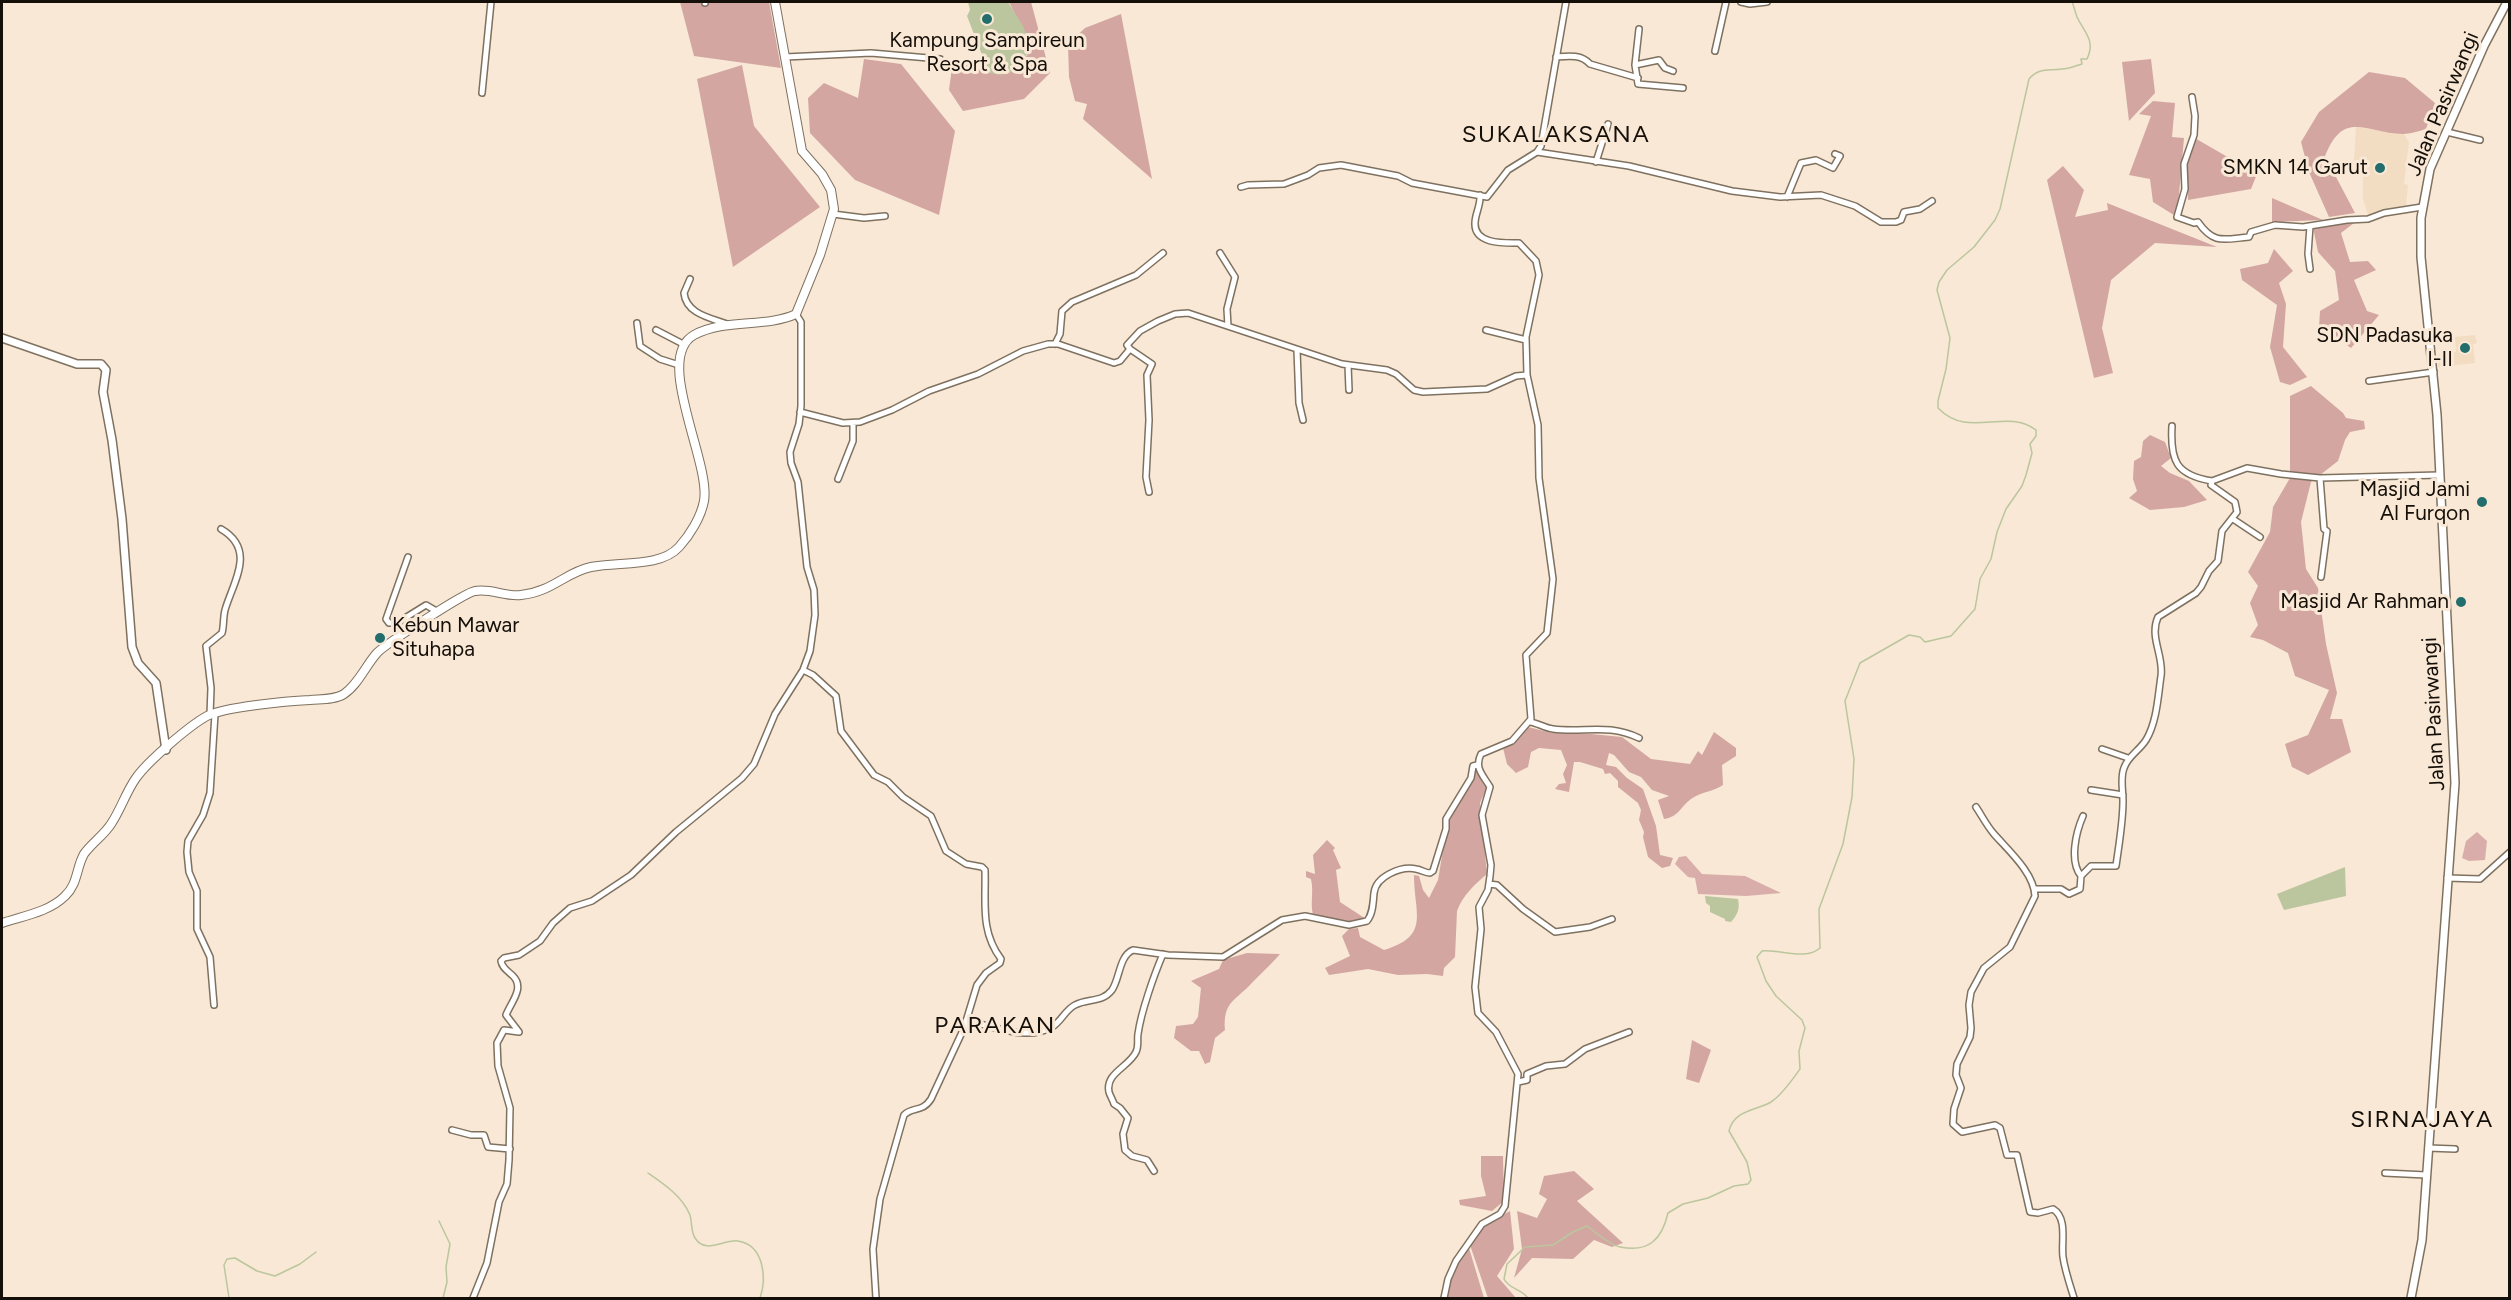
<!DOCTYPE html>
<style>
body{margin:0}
#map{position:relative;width:2511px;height:1300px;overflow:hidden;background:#f8e8d5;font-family:Figtree,sans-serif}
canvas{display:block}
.frame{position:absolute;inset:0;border:3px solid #150f09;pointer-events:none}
</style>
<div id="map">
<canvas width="2511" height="1300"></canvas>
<div class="frame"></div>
</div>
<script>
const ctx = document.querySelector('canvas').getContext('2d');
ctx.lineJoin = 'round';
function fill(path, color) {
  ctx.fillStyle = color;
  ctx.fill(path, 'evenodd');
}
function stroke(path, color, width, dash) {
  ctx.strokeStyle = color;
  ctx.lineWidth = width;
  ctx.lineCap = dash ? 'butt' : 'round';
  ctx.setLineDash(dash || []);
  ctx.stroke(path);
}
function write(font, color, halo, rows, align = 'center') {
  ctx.font = font + ' Figtree,sans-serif';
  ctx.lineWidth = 6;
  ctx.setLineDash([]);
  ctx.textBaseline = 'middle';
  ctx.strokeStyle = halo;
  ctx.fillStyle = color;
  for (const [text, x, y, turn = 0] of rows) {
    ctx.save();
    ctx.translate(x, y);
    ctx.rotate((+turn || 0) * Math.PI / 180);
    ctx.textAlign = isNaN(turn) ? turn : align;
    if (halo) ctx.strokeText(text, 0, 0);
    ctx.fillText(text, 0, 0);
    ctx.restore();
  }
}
fill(new Path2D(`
 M2356,127L2404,134L2409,142L2404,184L2408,185L2406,207L2369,218L2363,199V176L2355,174L2354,161Z
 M2475,335L2477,343L2473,344L2475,363L2438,367L2437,355L2456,352L2455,337Z`), '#f2ddc3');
fill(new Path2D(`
 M2477,832L2487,841L2485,860L2469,861L2462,858L2466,841Z
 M1686,856L1702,874L1745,876L1781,893L1746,896L1698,894L1695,878L1688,877L1675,864L1679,857Z`), '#d9aeaa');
fill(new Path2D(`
 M680,2H769L781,68L694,56Z
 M1009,2H1031L1050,73L1024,99L963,111L949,90L953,60L989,73L1016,71L1032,48Z
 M1121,14L1152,179L1083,119L1087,104L1075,101L1069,77L1068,44L1085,28Z
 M864,59L901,64L955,131L939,215L855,180L810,133L808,98L824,83L858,98Z
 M2151,59L2155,93L2129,121L2122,62Z
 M742,65L754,126L820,207L733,267L697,79Z
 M2369,72L2405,78L2435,103L2426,129C2419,131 2410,134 2403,134C2365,133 2344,109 2325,156L2355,213L2329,217L2309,172L2301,142L2319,112Z
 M2153,101L2175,103L2172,137L2184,138L2177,217L2153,202L2150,179L2129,175L2151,116L2139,114Z
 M2193,137L2257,174L2251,189L2188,200L2187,168Z
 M2063,166L2084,190L2075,217L2108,210L2107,203L2217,247L2155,243L2111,280L2102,328L2113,373L2094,378L2047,180Z
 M2272,198L2323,220L2272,222Z
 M2354,223L2341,233L2350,262L2368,261L2376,270L2354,280L2367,311L2379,315L2351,348L2337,338L2335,332L2319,327L2320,311L2339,300L2335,271L2318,252L2313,227Z
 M2274,249L2293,271L2279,283L2286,304L2283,347L2307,377L2290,385L2280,382L2270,347L2277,305L2242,280L2240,269L2268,263Z
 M2311,386L2343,413L2346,418L2364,421L2365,429L2350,432L2345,440L2338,461L2311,482L2301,522L2306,569L2318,588L2326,644L2337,693L2330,719H2342L2351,752L2308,775L2292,767L2285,744L2308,735L2329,690L2295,676L2288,653L2263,640L2250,637L2258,625L2250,603L2258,586L2248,572L2270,532L2273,507L2290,478V396Z
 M2150,435L2165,442L2171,458L2161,466L2170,473L2189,481L2207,500L2184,507L2150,510L2129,498L2137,491L2133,479L2134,461L2141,457L2143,441Z
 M1528,727L1552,733L1591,734L1622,737L1651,759L1690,764L1698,751L1702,755L1714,732L1736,748V756L1722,765L1723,785C1713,792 1702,791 1691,799C1679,808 1680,816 1664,819L1658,800L1669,796L1652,790L1641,777L1629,772L1614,755L1609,753L1606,765L1616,767L1627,778L1643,789L1656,826L1660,855L1673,858L1670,866L1662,868L1648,857L1643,837L1644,832L1639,820L1641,810L1638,803L1618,787V781L1610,773L1605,774L1603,769L1580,762H1574L1569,792L1555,789L1559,784L1566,783L1563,774L1567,765L1561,750L1539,748L1531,752L1528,767L1516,773L1507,764L1503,748Z
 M1476,769L1487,787L1480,803L1487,874C1474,885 1463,895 1457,911L1455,957L1444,968L1443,976L1427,974L1398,975L1368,969L1329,975L1325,968L1350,956L1342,936L1349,929L1358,928L1360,937L1384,950C1431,936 1414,914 1414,875L1419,876L1423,890L1429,898L1438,880L1447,826Z
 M1327,840L1335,848L1333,850L1341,868L1336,870L1340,902L1366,919L1346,923L1313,915C1310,902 1314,892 1311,879L1306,877V871L1315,874L1313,855Z
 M1247,953L1280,954C1271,965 1259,975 1249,986C1234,1001 1223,1003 1225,1030L1215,1038L1210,1062L1205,1064L1199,1051H1191L1174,1038L1176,1026L1193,1024L1198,1017L1201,988L1191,981L1219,969L1223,960Z
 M1692,1040L1711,1050L1699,1083L1686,1079Z
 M1481,1156H1503L1504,1201L1492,1211L1460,1205L1459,1200L1486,1196L1481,1176Z
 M1574,1171L1594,1189L1577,1201L1623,1243L1612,1247L1594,1240L1573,1259L1532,1258L1514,1278L1522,1249L1517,1211L1537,1218L1547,1199L1539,1194L1544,1176Z
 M1510,1211L1514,1249L1497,1276L1516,1298H1488L1470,1245L1485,1224Z
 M1469,1248L1484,1298H1447L1449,1272Z`), '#d3a6a2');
fill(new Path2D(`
 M968,2H1008L1023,26L1031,48L1016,71L1001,75L989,73L967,16L970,10Z
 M2345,867L2346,896L2284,910L2277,894Z
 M1705,896L1738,899C1740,909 1738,914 1731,922L1725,921V919L1710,912V906L1706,903Z`), '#bbc69e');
stroke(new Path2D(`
 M648,1173C664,1184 682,1196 690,1215C692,1222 691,1232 695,1238C706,1255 723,1239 738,1241C764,1245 767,1278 760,1298
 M439,1221L450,1244L446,1267L447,1282L443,1298
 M229,1298L224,1265L227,1259L235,1258L257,1271L275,1276L300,1264L316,1252
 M1528,1298C1521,1289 1509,1289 1504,1279L1507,1264L1525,1247L1553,1245L1573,1232L1587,1226C1597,1233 1609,1245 1620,1247C1649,1253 1662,1239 1668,1213L1683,1204L1708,1198L1734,1186L1748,1184L1751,1180L1747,1162L1729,1131C1734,1110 1755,1111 1771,1102C1782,1095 1793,1079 1800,1069L1799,1051L1805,1028L1802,1020L1776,996L1766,981L1757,957L1762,951C1781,949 1805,961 1820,948L1819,909L1843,844L1852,797L1854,759L1845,701L1860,663L1909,635L1920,637L1925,642L1951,636L1975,609L1980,579L1991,559L1997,532L2006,509L2022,486L2026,475L2032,453L2030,444L2036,436V430C2005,407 1969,440 1938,408V401L1946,369L1950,338L1937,290L1939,282L1947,270L1974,247L1995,220L2000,209L2029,79C2039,67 2048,71 2062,69C2068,69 2075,66 2082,64L2081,59H2087C2096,40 2084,32 2077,17C2075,12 2074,6 2072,2`), '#bbc69e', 1.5);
const minor = new Path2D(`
 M1741,2L1750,4L1767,2
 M705,3V2
 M1639,29L1635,65L1638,84L1683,88
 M1715,51L1726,2
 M785,57L871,53L940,59
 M1556,57C1568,56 1581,54 1590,64L1638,78
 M1635,65L1659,60L1665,68L1673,71
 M482,93L491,2
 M2192,97L2195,116L2194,135L2184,164L2185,189L2177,217L2194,223L2198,222C2214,245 2224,239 2249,237L2251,232L2275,225L2303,227L2347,220L2368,219L2384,213L2422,207
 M2447,132L2480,140
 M1537,152L1629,166L1732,191L1780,197L1821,195L1855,206L1881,222H1896L1901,220L1904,212L1920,209L1932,201
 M1596,162L1608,124
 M1241,187L1248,185L1284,184L1308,175L1319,168L1341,165L1398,176L1412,183L1487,197L1508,170L1537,152L1541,146L1566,2
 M1787,197L1801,163L1816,160L1833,168L1840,156L1835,154
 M833,214L864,218L885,216
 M1220,253L1235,277L1227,309L1228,326
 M2310,269L2308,254L2310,226
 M690,279L684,293C686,314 711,318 727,324
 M637,323L640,346L660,359L679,365
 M656,330L683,344
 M1486,330L1526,340
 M1055,344L1060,334L1062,311L1072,302L1136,275L1163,253
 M1130,349L1152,364L1147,375L1149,420L1146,477L1149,492
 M1297,350L1299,403L1303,420
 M1348,365L1349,390
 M2369,381L2434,372
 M800,412L843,423L860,422L892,410L929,391L978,374L1023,351L1048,344H1058L1114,363L1120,361L1130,349L1127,345L1140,331L1158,321L1175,314L1188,313L1342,364L1387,370L1396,374L1414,390L1423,392L1487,389L1516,376L1527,375
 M2172,426C2170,461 2176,475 2212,481
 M2320,478L2324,529L2327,531L2321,577
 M838,479L853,441V423
 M2233,519L2260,537
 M408,557L386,619L389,623H397L426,605L438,612
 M803,670L813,675L836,696L841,731L874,775L888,782L903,797L931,816L946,851L966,864L982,867L985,870C986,903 980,931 1001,959L1000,963L986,973L977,985L964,1028L931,1099C922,1113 913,1106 904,1115L880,1199L873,1249L876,1298
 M210,715L211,688L206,646L222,633C224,626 223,618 225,610C233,582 257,550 221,529
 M1530,722C1538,723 1544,728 1553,729C1584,733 1608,723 1639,738
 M2102,749L2128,758
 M2091,790L2123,795
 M1976,807C1982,816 1987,826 1994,834C2009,851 2034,873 2035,896L2010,947L1984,968L1971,992L1969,1005L1971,1028L1970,1037L1957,1064L1956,1075L1961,1088L1954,1109L1953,1124L1962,1132L1995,1125L2000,1128L2007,1155H2017L2030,1212L2038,1213L2053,1209C2068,1218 2061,1243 2063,1257C2065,1271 2070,1285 2074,1298
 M2081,876C2069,861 2076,832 2083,816
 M2447,878L2480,879L2510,852
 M1489,884L1497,885L1523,909L1555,932L1590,927L1612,919
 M2034,889H2061L2069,894L2080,889L2081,876L2091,866H2116C2119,844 2123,822 2123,801C2123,790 2120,778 2124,768C2128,756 2139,751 2146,740C2157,722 2158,696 2161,676C2164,656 2149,637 2158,617L2196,593L2201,587L2209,571L2218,561L2222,531L2237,512L2235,502L2211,485L2212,481L2247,468L2281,474L2320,478L2440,475
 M214,1005L210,957L197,929V891L189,872L187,852L188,841L203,815L210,793L215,714
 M966,1021C993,1025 1026,1042 1052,1027C1061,1022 1065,1010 1075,1005C1088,998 1102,1003 1112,990C1120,978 1119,956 1133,950L1168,955L1223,957L1282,920L1305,916L1349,925L1367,921C1373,914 1373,903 1374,893C1376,876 1401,866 1416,869C1422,870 1425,873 1430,873L1433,871L1446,829V819L1471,778L1473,766L1477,765
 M1518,1082L1527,1080V1074L1546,1066L1565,1064L1585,1049L1629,1032
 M452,1130L471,1135H484L488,1147L510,1149
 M2428,1148L2455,1149
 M1154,1171L1147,1160L1132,1156L1125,1150L1123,1134L1128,1118L1120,1108L1114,1104C1113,1100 1110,1096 1109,1092C1105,1073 1129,1067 1136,1052C1139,1046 1137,1040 1138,1034C1141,1012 1154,975 1163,954
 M2385,1173L2426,1175
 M473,1298L487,1263L499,1202L507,1184L509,1160L510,1108L498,1066L497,1043L504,1030L519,1032L506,1015C511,1002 525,988 513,976C508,971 502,968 501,961L504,958L519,955L540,941L553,923L570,908L592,901L631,875L676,832L742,778L754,764L775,714L803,670L810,651L815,615L814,590L807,567L798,482L791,463L790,452L799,424L801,406V322L796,314
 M1444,1298L1448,1279L1456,1261L1482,1224L1500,1214L1505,1206L1518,1074L1496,1032L1478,1013L1475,987L1481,929L1479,907L1488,890L1490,876L1491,865L1482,815L1490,787C1483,775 1474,768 1481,754L1512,741L1531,719L1526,655L1547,633L1553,579L1539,478L1538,425L1527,375L1526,337L1539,275L1536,261L1519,243C1506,243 1474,245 1475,223C1475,214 1481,205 1480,195`);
const tertiary = new Path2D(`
 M2,338L77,364H101L106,370L103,392L112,440L122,519L132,647L138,663L156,683L166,750
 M2411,1298L2422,1240L2455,783L2437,415L2421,257V218L2430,169L2484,46L2507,2`);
const secondary = new Path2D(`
 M2,923C23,916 49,912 65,896C78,884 76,868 84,854C92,843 104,835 111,824C121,809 126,792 136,778C148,761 189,726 207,716C224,707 288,701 310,700C321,699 335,700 344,694C358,685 366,665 377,653C384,645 466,592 475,591C491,588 505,597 521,595C552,592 566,572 591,567C618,561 660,568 679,547C690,535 701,517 704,501C711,462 653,358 694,335C725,318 766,328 796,314L820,255L834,209L831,190L822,174L802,151L775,2`);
stroke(minor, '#7f7160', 8);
stroke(tertiary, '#7f7160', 10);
stroke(secondary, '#7f7160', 10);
stroke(minor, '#fff', 5);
stroke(tertiary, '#fff', 7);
stroke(secondary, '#fff', 8);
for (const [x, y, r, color] of [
 [987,19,6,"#236e6c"],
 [2380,168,6,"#236e6c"],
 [2465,348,6,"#236e6c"],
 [2482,502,6,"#236e6c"],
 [2461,602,6,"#236e6c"],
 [380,638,6,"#236e6c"]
]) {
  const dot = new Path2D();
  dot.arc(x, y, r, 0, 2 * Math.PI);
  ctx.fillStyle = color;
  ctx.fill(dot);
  stroke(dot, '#f8e8d5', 2);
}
write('21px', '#150f09', '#f8e8d5', [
 ["Kampung Sampireun",987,41,"center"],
 ["Resort & Spa",987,65,"center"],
 ["SMKN 14 Garut",2368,168],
 ["SDN Padasuka",2453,336],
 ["I-II",2453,360],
 ["Masjid Jami",2470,490],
 ["Al Furqon",2470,514],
 ["Masjid Ar Rahman",2449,602],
 ["Kebun Mawar",392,626,"left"],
 ["Situhapa",392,650,"left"]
], 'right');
write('21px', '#150f09', '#f8e8d5', [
 ["Jalan Pasirwangi",2443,104,-67],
 ["Jalan Pasirwangi",2434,714,-93]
]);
ctx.letterSpacing = '1.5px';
write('24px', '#150f09', '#f8e8d5', [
 ["SUKALAKSANA",1556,135],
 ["PARAKAN",995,1026],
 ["SIRNAJAYA",2422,1120]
]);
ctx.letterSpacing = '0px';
</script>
